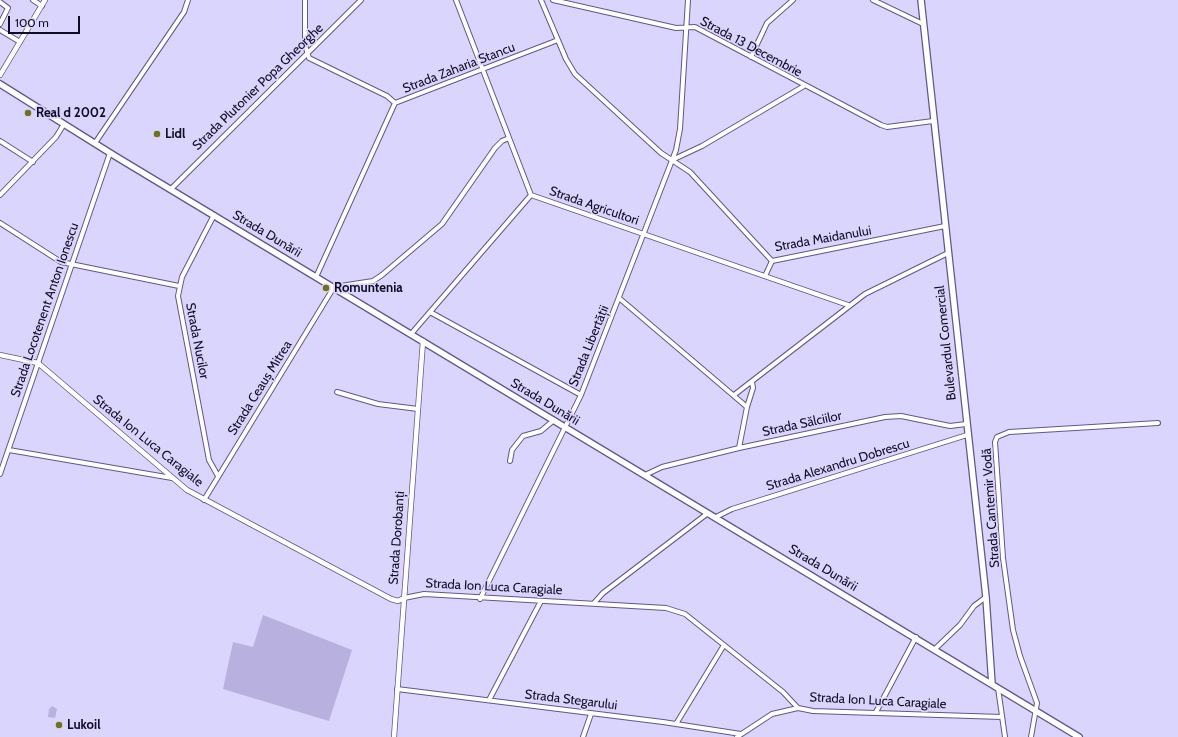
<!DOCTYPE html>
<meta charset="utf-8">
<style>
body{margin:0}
#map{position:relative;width:1178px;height:737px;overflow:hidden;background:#dad5fc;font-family:Cabin,sans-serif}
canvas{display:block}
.scale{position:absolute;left:8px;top:16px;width:72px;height:18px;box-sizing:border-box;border:2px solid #110c23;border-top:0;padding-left:5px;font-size:12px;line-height:14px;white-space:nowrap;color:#110c23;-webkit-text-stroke:3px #dad5fc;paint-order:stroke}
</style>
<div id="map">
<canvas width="1178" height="737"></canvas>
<div class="scale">100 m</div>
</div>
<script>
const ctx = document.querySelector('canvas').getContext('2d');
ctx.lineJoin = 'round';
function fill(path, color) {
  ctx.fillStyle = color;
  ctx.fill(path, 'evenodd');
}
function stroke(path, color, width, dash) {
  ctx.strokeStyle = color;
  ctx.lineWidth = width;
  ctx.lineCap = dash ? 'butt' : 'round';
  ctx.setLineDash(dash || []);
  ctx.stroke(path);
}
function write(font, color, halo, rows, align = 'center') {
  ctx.font = font + ' Cabin,sans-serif';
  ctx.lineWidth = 3.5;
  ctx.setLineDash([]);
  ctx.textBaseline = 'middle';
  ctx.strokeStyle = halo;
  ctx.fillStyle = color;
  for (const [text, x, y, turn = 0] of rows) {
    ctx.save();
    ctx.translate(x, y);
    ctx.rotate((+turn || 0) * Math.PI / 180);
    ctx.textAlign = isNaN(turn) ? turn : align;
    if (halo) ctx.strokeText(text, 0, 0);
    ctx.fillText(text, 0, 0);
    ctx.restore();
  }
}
fill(new Path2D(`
 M263,615L352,650L329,721L223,689L233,642L253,647Z
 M52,706L57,709L55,718L48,717L49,709Z`), '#b8b1df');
const minor = new Path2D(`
 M33,0L42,6
 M305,0V45L309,58L387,96L395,103
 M456,0L531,195L848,305
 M541,0L566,59L575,74L661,153L690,172L772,261L945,226
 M553,0L676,28L695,27L881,125L887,127L933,121
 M873,0L923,24
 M0,2L8,8L0,24
 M0,30L20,42
 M751,57L767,23L793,0
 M395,103L558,40
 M0,141L33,162
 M95,143L184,12L188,0
 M672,160L702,146L804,86
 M171,189L361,0
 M0,195L56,137L64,124
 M214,215L182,277L178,296L209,460L218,476
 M0,223L61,262L179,286
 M765,276L772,261
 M316,277L395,103
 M619,298L747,407
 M430,312L581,395
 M411,334L531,195
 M337,392L378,404L418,409
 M734,395L865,294L948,253
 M739,448L747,407L753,388L752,382
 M9,450L172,478
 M510,461L512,450L523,436L541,431L554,420
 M0,474L110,153
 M645,475L662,467L739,448L885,417L901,416L950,426L966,424
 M204,500L334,287L373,281L382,275L442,224L495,148L502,141L509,138
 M716,517L732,509L967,435
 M404,598L424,594L666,608L685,614L783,692L798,708L813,711L1002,717
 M480,599L581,395L676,150L680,129L688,0
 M594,603L603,593L708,513
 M935,649L960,625L974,606L986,597
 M998,688L1005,737
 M397,689L663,722L741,734
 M489,700L541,601
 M876,712L916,637
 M676,724L724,645
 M583,737L591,714
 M737,737L772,714L798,708
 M1031,737L1037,703L1020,656L1013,630L1003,558L995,442L997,437L1009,432L1158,423`);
const tertiary = new Path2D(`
 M0,75L45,0
 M0,355L38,363L187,490L391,599L398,601L404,598
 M394,737L423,341`);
const secondary = new Path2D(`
 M921,0L986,597L992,684
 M0,84L115,156L1079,737`);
stroke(minor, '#61568f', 6);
stroke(tertiary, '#61568f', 6);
stroke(secondary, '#61568f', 8);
stroke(minor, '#fff', 4);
stroke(tertiary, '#fff', 4.5);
stroke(secondary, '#fff', 5.5);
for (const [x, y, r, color] of [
 [28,113,4,"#707319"],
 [157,134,4,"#707319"],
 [326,288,4,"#707319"],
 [59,725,4,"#707319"]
]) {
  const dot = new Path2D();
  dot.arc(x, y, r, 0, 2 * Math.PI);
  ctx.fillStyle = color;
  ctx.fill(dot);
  stroke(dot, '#dad5fc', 1.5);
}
write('13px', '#110c23', '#dad5fc', [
 ["Strada 13 Decembrie",751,47,28],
 ["Strada Zaharia Stancu",459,68,-21],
 ["Strada Plutonier Popa Gheorghe",258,87,-44],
 ["Strada Agricultori",594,206,19],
 ["Strada Dunării",267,234,31],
 ["Strada Maidanului",823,239,-10],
 ["Strada Locotenent Anton Ionescu",45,310,-71],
 ["Strada Nucilor",197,341,79],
 ["Bulevardul Comercial",946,343,-96],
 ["Strada Libertății",589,346,-68],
 ["Strada Ceauș Mitrea",260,388,-58],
 ["Strada Dunării",545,402,31],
 ["Strada Sălciilor",802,424,-12],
 ["Strada Ion Luca Caragiale",148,441,39],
 ["Strada Alexandru Dobrescu",838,465,-17],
 ["Strada Cantemir Vodă",991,508,-94],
 ["Strada Dorobanți",397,538,-86],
 ["Strada Dunării",823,568,31],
 ["Strada Ion Luca Caragiale",494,587,3],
 ["Strada Stegarului",571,700,7],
 ["Strada Ion Luca Caragiale",878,701,3]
]);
write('bold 13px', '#110c23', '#dad5fc', [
 ["Real d 2002",36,113],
 ["Lidl",165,134],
 ["Romuntenia",334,288],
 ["Lukoil",67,725]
], 'left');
</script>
